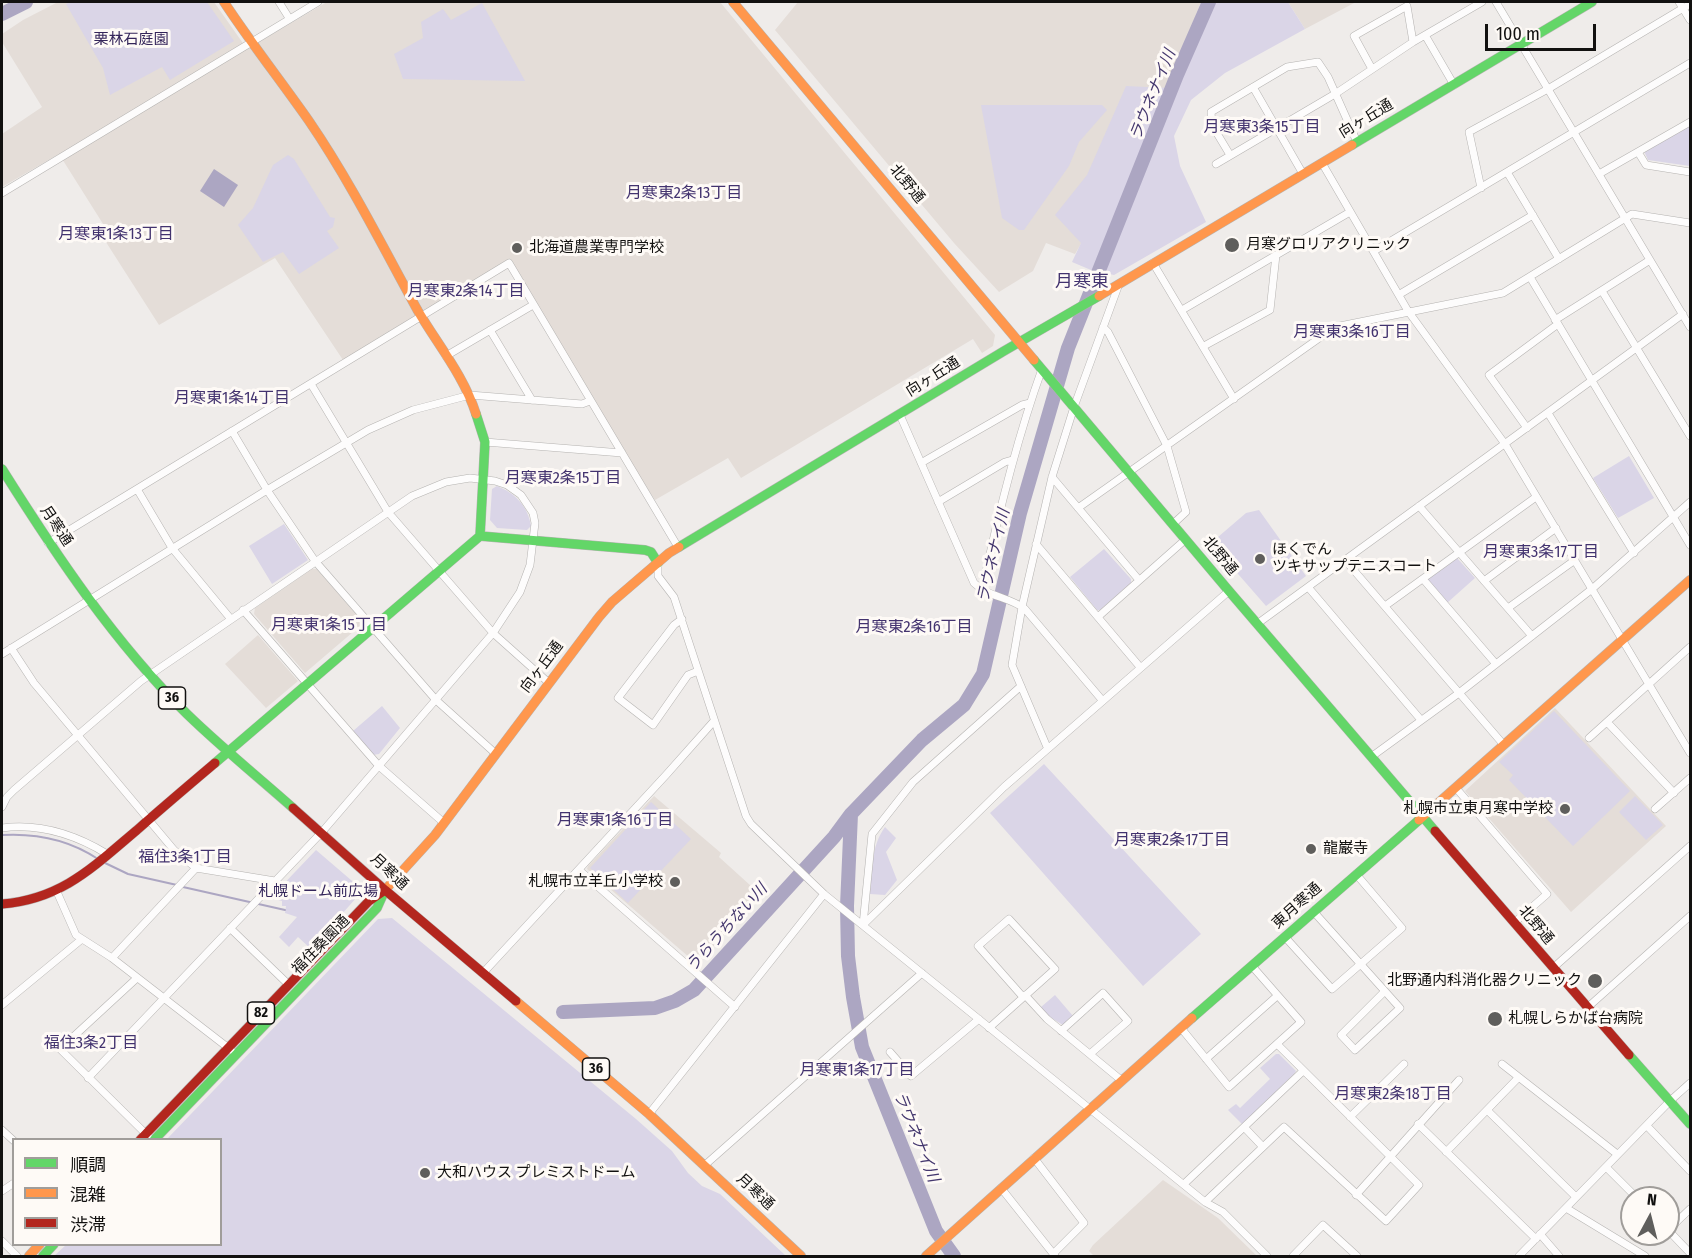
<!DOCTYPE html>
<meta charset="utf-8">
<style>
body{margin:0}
#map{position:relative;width:1692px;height:1258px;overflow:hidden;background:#efecea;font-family:"Fira Sans Condensed","Noto Sans JP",sans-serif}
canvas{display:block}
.frame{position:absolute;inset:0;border:3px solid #121110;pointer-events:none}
.legend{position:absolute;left:12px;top:1138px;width:210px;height:108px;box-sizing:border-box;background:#fefaf6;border:2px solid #a09d9a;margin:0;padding:8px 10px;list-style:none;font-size:18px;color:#121110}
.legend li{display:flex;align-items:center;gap:12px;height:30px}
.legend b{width:30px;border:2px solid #a09d9a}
.north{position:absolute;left:1620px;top:1186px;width:60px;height:60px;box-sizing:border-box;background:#fefaf6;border:2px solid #a09d9a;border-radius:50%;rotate:7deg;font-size:16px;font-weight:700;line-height:24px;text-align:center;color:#121110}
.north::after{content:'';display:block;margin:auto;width:21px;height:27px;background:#5f5e5c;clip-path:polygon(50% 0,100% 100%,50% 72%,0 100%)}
.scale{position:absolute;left:1485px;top:24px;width:111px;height:27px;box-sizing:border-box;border:3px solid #121110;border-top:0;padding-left:8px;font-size:18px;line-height:21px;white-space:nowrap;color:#121110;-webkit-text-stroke:4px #fefaf6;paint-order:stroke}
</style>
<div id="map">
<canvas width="1692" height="1258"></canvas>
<div class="frame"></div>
<ul class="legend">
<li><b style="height:8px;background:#63d668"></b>順調</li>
<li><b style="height:8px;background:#ff974d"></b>混雑</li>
<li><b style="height:8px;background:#b3261e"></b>渋滞</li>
</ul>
<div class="north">N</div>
<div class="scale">100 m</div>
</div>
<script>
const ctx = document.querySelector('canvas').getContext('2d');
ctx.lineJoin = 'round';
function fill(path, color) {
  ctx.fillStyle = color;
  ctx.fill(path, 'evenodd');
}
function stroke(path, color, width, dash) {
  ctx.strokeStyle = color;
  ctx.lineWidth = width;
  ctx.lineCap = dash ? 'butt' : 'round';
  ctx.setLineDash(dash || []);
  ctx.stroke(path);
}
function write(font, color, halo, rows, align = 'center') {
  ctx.font = font + ' "Fira Sans Condensed","Noto Sans JP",sans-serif';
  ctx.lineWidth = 6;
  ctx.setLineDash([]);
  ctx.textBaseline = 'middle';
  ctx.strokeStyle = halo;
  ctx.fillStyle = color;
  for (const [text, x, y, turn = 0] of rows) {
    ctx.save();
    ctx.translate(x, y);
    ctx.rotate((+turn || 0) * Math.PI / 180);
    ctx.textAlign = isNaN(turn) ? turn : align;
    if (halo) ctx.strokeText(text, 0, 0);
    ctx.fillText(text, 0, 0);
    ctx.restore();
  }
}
fill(new Path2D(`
 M58,2H214L247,49L327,2H720L995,335L993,346L982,353L973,339L741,478L728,458L655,500L623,452L509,260L345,363L275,258L159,325L104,239L110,235L59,154L2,187V134L42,107L2,42V34L23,20Z
 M798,2H1201L1161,107L1075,254L1046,243L1033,271L999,292L954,243L775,30Z
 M1288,2H1356L1305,29Z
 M312,569H317L361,620L360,626L305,673L254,614L255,608Z
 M258,635L298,681L266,708L225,664Z
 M1555,708L1666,826L1571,912L1465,791Z
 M654,796L721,853L719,857L761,895L697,964L587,869L588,866Z
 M1163,1180L1218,1218L1257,1256H1094L1089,1251L1093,1245Z`), '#e4ddd8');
fill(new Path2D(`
 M71,2H207L234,41L170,80L162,67L110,95L103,68L66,4Z
 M1201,2H1288L1305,29L1225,73L1191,100L1174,136L1180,166L1206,222L1114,275L1091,270L1072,262L1081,243L1055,215L1087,175L1126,86L1168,88Z
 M482,3L525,81L403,79L394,54L423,38L421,22L443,9L451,20Z
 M981,105H1102L1107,110L1079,142L1069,166L1024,230H1019L1002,218Z
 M1690,125V166L1648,160L1644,151Z
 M288,155L294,159L330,217L335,218L333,227L327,231L339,248L299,274L283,252L263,262L238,225L253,208L273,165Z
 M1629,456L1654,498L1618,518L1593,478Z
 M497,486C515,493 528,506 531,526L527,530L497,528L490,520L492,489Z
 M1259,510L1306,576L1266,606L1211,543L1246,513Z
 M284,524L308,560L272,584L249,546Z
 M1104,549L1131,579V583L1100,610H1097L1070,577Z
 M1457,558L1475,578L1447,603L1427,580Z
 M382,706L400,728L379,754L373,755L353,731Z
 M1554,711L1630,791L1573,846L1509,780L1513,775L1499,762Z
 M1044,764L1201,934L1143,986L990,813Z
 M1635,796L1663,825L1646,840L1619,812Z
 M651,802L691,839L657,875L655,874L628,903L590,868Z
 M885,827L896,838L886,852L897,880L885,895L870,894C872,871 871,846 885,827Z
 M316,850L358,886L357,897L311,949L298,937L289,947L279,937L297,917L285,913L286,906H282V901L267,897L270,894H274Z
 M392,918L636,1119L672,1151L688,1173L702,1186L720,1194L786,1256H54L66,1245L220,1244V1140L167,1139L378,919Z
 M1055,995L1073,1016L1063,1025L1048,1016L1041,1007Z
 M1276,1054H1279L1296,1071L1294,1074L1243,1125L1228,1110L1236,1104L1240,1108L1270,1079L1260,1068Z`), '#dad5e7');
fill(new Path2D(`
 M214,169L238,185L224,207L200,191Z`), '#aca6c2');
stroke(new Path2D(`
 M2,835C37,833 68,839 98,859
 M103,862L128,874L177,885
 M183,887L285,910`), '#aca6c2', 2);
stroke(new Path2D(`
 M2,14L26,2
 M851,814L847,906L848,956L853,997L862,1047L936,1231L954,1256
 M563,1012L655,1008L675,1001L694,990L834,837L851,814L922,740L964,705L983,674L1020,513L1068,348L1177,75L1209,2`), '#aca6c2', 14);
const street = new Path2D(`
 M279,2L289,18
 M1496,2L1690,327
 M1679,2L1690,20
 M1425,35L1454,85
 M1372,69L1354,36L1407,6L1413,42
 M1253,87L1303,174
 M1638,152L1646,165L1690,172
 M1230,155L1212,125L1211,112L1287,67L1318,62L1328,77L1357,142
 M1322,163L1408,311L1505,444L1690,753
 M1216,164L1335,94L1413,42L1482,2
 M1507,172L1559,259
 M1599,174L1690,122
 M1481,188L1469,132L1548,89L1690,4
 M2,193L318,2
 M1374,251L1690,63
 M1153,263L1234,399
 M1530,277L1690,545
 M1602,291L1690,436
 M1400,294L1533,215
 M1182,310L1350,212
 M1555,320L1650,260
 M1103,327L1108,332L1167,446L1186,512L1173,524
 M490,330L532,400
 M1204,346L1270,310L1276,255
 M446,356L533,305
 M311,384L388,512L493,633L549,683
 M1548,413L1634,553
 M900,415L974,583C988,597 1010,597 1025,609L1102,700
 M1527,428L1489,375L1558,324
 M232,431L267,490L315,561L436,700L496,754
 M485,442L622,453
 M921,463L1022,405L1030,403
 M1052,477L1139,580
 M137,489L172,548L230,618
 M938,502L1005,462L1012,460
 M1419,506L1532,636
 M1078,508L1335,327L1503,293L1632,214L1690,223
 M48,543L509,263L678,547
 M1036,544L1140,667
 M1345,560L1503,744
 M658,563V576L674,597L746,816L751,824L824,894L1205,1202L1223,1212L1267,1256
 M1423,579L1496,664
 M1484,581L1556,528
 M1308,587L1421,720
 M982,590C998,515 1016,441 1042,369
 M1385,606L1536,497
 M1508,608L1575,560
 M243,610L379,766L444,823
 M1099,616L1186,539
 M682,619L674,625L618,698L653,725L688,675L698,671
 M1257,624L1683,314
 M11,648L34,683L174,850L196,868L275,881
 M2,654L267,490L368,430L413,410L470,395L582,404L590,401
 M1607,722L1674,793
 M1589,738L1690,647
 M1047,747L1012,665L1022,607L1052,477L1074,407L1119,284
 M1371,757L1459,693L1592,589L1690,502
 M1456,788L1547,894L1514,923
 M2,807L7,797L14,790L141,681L412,496L446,482L470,478L495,481L507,485L521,495L533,513L535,523L530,565L520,592L493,633L322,832L88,1078
 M1655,809L1690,778
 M2,828C40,823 74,834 107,854
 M579,870L735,1007
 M57,892L76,935L112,958L231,1050
 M1313,911L1400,1008L1355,1050L1341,1035L1384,992
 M863,925L1004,787L1229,591
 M863,925L872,834L913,782L1021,686
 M230,928L289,985
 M1285,937L1332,989L1402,928L1356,874
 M112,958L196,868
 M1553,968L1690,846
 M483,973L666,775L714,721
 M137,978L60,1049L148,1136
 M1025,995L1047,1019L1121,1080
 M2,1005L82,939
 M1588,1007L1690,916
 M989,1028L1055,969L1009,919L978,946L1023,997
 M1181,1028L1229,1087L1301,1022L1252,966
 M1061,1031L1103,993L1128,1021L1090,1054
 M890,1052L911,1076L979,1019
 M1206,1059L1277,996
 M1502,1064L1617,1154
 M1487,1110L1576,1197
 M649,1114L824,894
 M1350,1117L1404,1064
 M1418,1124L1536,1239
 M1647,1126L1690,1171
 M1244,1127L1263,1147
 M2,1130L14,1141
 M1446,1152L1518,1078
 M1034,1158L1084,1223L1053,1254
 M705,1165L922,973
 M1606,1167L1637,1198
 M1184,1184L1303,1071
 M1001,1188L1055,1256
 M2,1191L14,1183
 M1356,1195L1459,1080
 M1205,1202L1284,1127L1386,1221L1419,1185L1278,1045
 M1566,1208L1645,1256
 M1668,1230L1690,1253
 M1668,1230L1690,1209
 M1540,1234L1559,1256
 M2,1241L17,1256
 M1293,1256L1323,1225L1357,1256
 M1519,1256L1670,1101L1690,1083`);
const fast = new Path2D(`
 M1352,145L1592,2
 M1034,360L1229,591L1435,831
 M476,414L485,442L480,536L645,550L651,552L658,563
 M2,469C56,555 114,642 187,714C221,747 258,777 293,808
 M679,547L1004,351L1099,296
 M215,763L480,536
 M1192,1018L1419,820
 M1629,1055L1690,1124
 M154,1140L377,908L385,890
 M43,1256L54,1244`);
const slow = new Path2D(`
 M224,2C251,43 281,81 309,121C350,181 383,247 418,311C438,345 464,376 476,414
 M733,2L1034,360
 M1099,296L1352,145
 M1419,820L1690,580
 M385,890L435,835L599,617L612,602L669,553L679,547
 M516,1001L649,1114L801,1256
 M29,1256L40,1244
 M926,1256L1192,1018`);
const jam = new Path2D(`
 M293,808L385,890L516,1001
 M1435,831L1629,1055
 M2,904C62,899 93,867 137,830C163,807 189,785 215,763
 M140,1140L369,901L385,890`);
stroke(street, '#b5b3b1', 8);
stroke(fast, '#b5b3b1', 10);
stroke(slow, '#b5b3b1', 10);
stroke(jam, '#b5b3b1', 10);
stroke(street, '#fdfcfc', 7);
stroke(fast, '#63d668', 9);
stroke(slow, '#ff974d', 9);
stroke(jam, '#b3261e', 9);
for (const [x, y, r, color] of [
 [1232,245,8,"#5f5e5c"],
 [517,248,6,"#5f5e5c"],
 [1260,559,6,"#5f5e5c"],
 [1565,809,6,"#5f5e5c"],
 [1311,849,6,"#5f5e5c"],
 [675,882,6,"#5f5e5c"],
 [1595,981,8,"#5f5e5c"],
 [1495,1019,8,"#5f5e5c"],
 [425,1173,6,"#5f5e5c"]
]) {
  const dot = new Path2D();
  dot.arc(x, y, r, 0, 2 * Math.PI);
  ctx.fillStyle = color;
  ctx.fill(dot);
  stroke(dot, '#fefaf6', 2);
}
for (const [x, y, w] of [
 [172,698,27],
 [261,1013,27],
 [596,1069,27]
]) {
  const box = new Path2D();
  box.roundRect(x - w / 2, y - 11, w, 22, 4.5);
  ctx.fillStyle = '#fefaf6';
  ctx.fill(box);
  stroke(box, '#121110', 1.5);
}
write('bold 14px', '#121110', null, [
 ["36",172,698],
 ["82",261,1013],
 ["36",596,1069]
]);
write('15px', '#34255a', '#fefaf6', [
 ["栗林石庭園",131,40],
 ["札幌ドーム前広場",318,892]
]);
write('15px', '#121110', '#fefaf6', [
 ["向ヶ丘通",1366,119,-31],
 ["北野通",907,184,50],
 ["向ヶ丘通",933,377,-32],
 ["月寒通",56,526,56],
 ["北野通",1220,556,50],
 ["向ヶ丘通",542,667,-53],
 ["月寒通",389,872,43],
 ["東月寒通",1297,906,-42],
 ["北野通",1536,925,50],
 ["福住桑園通",321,945,-46],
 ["月寒通",755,1192,43]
]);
write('15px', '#121110', '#fefaf6', [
 ["月寒グロリアクリニック",1246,245],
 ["北海道農業専門学校",529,248],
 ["ほくでん",1272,550],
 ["ツキサップテニスコート",1272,567],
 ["札幌市立東月寒中学校",1553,809,"right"],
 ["龍巌寺",1323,849],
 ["札幌市立羊丘小学校",663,882,"right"],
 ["北野通内科消化器クリニック",1582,981,"right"],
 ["札幌しらかば台病院",1508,1019],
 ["大和ハウス プレミストドーム",437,1173]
], 'left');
write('italic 16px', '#44376e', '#fefaf6', [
 ["ラウネナイ川",1153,95,-68],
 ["ラウネナイ川",994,556,-77],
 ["うらうちない川",727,928,-48],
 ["ラウネナイ川",916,1137,68]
]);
write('16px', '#43336f', '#fefaf6', [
 ["月寒東3条15丁目",1262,128],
 ["月寒東2条13丁目",684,194],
 ["月寒東1条13丁目",116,235],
 ["月寒東2条14丁目",466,292],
 ["月寒東3条16丁目",1352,333],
 ["月寒東1条14丁目",232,399],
 ["月寒東2条15丁目",563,479],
 ["月寒東3条17丁目",1541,553],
 ["月寒東1条15丁目",329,626],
 ["月寒東2条16丁目",914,628],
 ["月寒東1条16丁目",615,821],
 ["月寒東2条17丁目",1172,841],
 ["福住3条1丁目",185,858],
 ["福住3条2丁目",91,1044],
 ["月寒東1条17丁目",857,1071],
 ["月寒東2条18丁目",1393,1095]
]);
write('18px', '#43336f', '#fefaf6', [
 ["月寒東",1082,282]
]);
</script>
